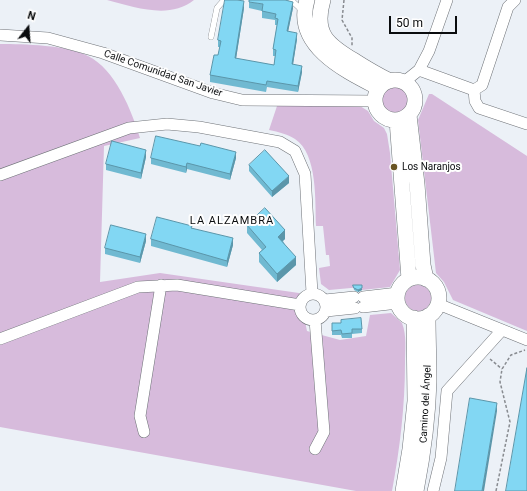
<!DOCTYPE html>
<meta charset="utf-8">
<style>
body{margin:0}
#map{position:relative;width:527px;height:491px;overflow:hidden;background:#ecf1f7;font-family:Roboto,sans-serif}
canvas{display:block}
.north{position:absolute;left:8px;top:8px;width:40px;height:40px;-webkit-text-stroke:3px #fefefe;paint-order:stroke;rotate:17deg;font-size:11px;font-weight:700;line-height:16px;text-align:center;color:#0a0c0e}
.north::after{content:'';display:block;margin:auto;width:14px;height:18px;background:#0a0c0e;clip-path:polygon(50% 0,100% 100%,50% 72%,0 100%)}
.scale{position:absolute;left:389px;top:16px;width:68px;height:18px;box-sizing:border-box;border:2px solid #0a0c0e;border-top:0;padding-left:5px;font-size:12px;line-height:14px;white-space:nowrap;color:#0a0c0e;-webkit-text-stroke:3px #fefefe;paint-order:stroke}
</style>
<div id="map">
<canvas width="527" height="491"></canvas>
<div class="north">N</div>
<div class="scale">50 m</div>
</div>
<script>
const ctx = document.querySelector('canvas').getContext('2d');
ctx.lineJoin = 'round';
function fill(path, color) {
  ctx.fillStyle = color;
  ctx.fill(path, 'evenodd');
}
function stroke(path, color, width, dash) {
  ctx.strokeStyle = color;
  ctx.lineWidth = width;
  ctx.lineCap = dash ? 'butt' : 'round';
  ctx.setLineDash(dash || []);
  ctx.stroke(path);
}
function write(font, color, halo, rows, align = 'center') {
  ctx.font = font + ' Roboto,sans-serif';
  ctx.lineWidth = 4;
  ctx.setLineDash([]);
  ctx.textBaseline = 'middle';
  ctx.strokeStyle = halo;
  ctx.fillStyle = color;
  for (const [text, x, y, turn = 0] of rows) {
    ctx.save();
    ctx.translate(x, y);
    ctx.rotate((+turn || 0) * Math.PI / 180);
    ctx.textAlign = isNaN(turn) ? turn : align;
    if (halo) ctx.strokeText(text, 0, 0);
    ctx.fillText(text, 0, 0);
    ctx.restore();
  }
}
fill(new Path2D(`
 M107,0H194C169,20 135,7 107,0Z
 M0,44C24,44 67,45 88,56C115,69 132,111 140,138L104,146L100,282L160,273L299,293L307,331L340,340L366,336L370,315L391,313L402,323C407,335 405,351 405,363C405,406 400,448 392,491H356L0,427Z
 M382 100a13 13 0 1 1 26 0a13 13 0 1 1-26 0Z
 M429,94H432L527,156V331L453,300L444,282L436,273L418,120Z
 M277,106H360L368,111L374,121L384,128L387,134L390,153L400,270L390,287L362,290V287L329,290L321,284L319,268L330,266L329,255H326L323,226H316C315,202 318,154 295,139C287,134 279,132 269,130Z
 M405 298a13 13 0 1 1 26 0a13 13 0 1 1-26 0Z`), '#d7bbdc');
const lane = new Path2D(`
 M291,0L303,11
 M211,37L217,8L224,0`);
const street = new Path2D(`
 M0,35L48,38L103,53L213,93L242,100L375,101
 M419,70L474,90L475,101L479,108L527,124
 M404,82L419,70L429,51L447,0
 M474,90L482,85L508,7L515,0
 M0,175L129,128L167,124L199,127L280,142L295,151L305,174L312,293
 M300 307a13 13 0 1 1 26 0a13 13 0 1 1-26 0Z
 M363,297L398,293
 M325,300L354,297
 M438,304L527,340
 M363,307L398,303
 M326,311L355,308
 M315,320L324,432L315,449
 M0,339L138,287L177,285L300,305
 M144,432L140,416L161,285
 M433,491L441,458L447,391L502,330`);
const secondary = new Path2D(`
 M307,0C293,46 346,71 379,88
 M323,0C313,34 328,45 355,61C366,68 378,75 390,81
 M375 100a20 20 0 1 1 40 0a20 20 0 1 1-40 0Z
 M409,115L417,184L423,265L426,279
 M397,120L409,279
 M397 298a21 21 0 1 1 42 0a21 21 0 1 1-42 0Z
 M403,491L410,449L415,401L414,318
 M416,491C423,455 428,418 429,381C429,359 428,338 428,316`);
stroke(lane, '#6f7378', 6);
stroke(street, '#6f7378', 12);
stroke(secondary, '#6f7378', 16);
stroke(new Path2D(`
 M344,0L342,20L352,38V46
 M490,359L502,369
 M496,491L510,422L500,382L502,369L511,355L525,350`), '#888b90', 1.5, [3, 2]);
stroke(lane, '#fff', 5.5);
stroke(street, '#fff', 11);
stroke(secondary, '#fff', 15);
fill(new Path2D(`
 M249,2L293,8L288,31L297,39L293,64L302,72L298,92L267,87L266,92L210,82V75L218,55L220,47H218V40L244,8L236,59L274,65L275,56H273V49L277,25H275V20L262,18V11L249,8Z
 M146,157L141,179L106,170V164Z
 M151,158H236L230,180L187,169L186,173L151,164Z
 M249,165L289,183L272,197L249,171Z
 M247,225L285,239L283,241L296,265L277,282L259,262V253L262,250L247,233Z
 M192,228L233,245L227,267L151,246V239Z
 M146,241L140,263L105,254V248Z
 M353,285L362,290L358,292L354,290Z
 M332,323L362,329V333L352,334V338H342L341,335H332Z`), '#70b9d1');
fill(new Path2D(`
 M244,1V8L235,65V58Z
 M293,2V8L287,37V31Z
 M297,33V39L292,71V64Z
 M302,66V72L298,92V86Z
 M146,150V157L141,179V173Z
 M236,152V158L230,180V174Z
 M187,163V169L186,173V167Z
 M289,176V183L272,197V191Z
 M285,230V239L278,245V237Z
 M146,234V241L140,263V257Z
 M233,238V245L227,267V261Z
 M296,257V265L277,282V274Z
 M362,288V290L358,292V290Z
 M497,403V411L484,491H482Z`), '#5b96aa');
const building = new Path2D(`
 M225,0H237L244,1L235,58L274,65L276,50L273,49L278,19L275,18L276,14L262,11L263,4L249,2V0H285L293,2L287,31L297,33L292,64L302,66L298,86L267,81L266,85L210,75L214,55H218L221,41L218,40Z
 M156,136L200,146L201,143L236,152L230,174L187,163L186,167L151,158Z
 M112,141L146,150L141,173L106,164Z
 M265,150L289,176L272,191L249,165Z
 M265,208L285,230L278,237L296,257L277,274L259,253L266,247L247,225Z
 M157,217L192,226L191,228L233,238L227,261L151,239Z
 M111,225L146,234L140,257L105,248Z
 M353,285H362V288L358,290L354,288Z
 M361,318L362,329H352V333L342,334L341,330L332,331V323H341V320Z
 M527,368V491H506Z
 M470,398L497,403L482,491H455Z`);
fill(building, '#82d7f3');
stroke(building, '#5b96aa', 1);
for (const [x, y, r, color] of [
 [394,167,4,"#685423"]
]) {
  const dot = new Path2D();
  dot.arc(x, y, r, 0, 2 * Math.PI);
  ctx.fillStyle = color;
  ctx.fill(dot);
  stroke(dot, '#fefefe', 1.5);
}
write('10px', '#0a0c0e', '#fefefe', [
 ["Calle Comunidad San Javier",163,74,19],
 ["Camino del Ángel",426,404,-87]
]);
write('10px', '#0a0c0e', '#fefefe', [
 ["Los Naranjos",402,167]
], 'left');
ctx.letterSpacing = '1px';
write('11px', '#0a0c0e', '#fefefe', [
 ["LA ALZAMBRA",232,221]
]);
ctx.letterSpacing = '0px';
</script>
